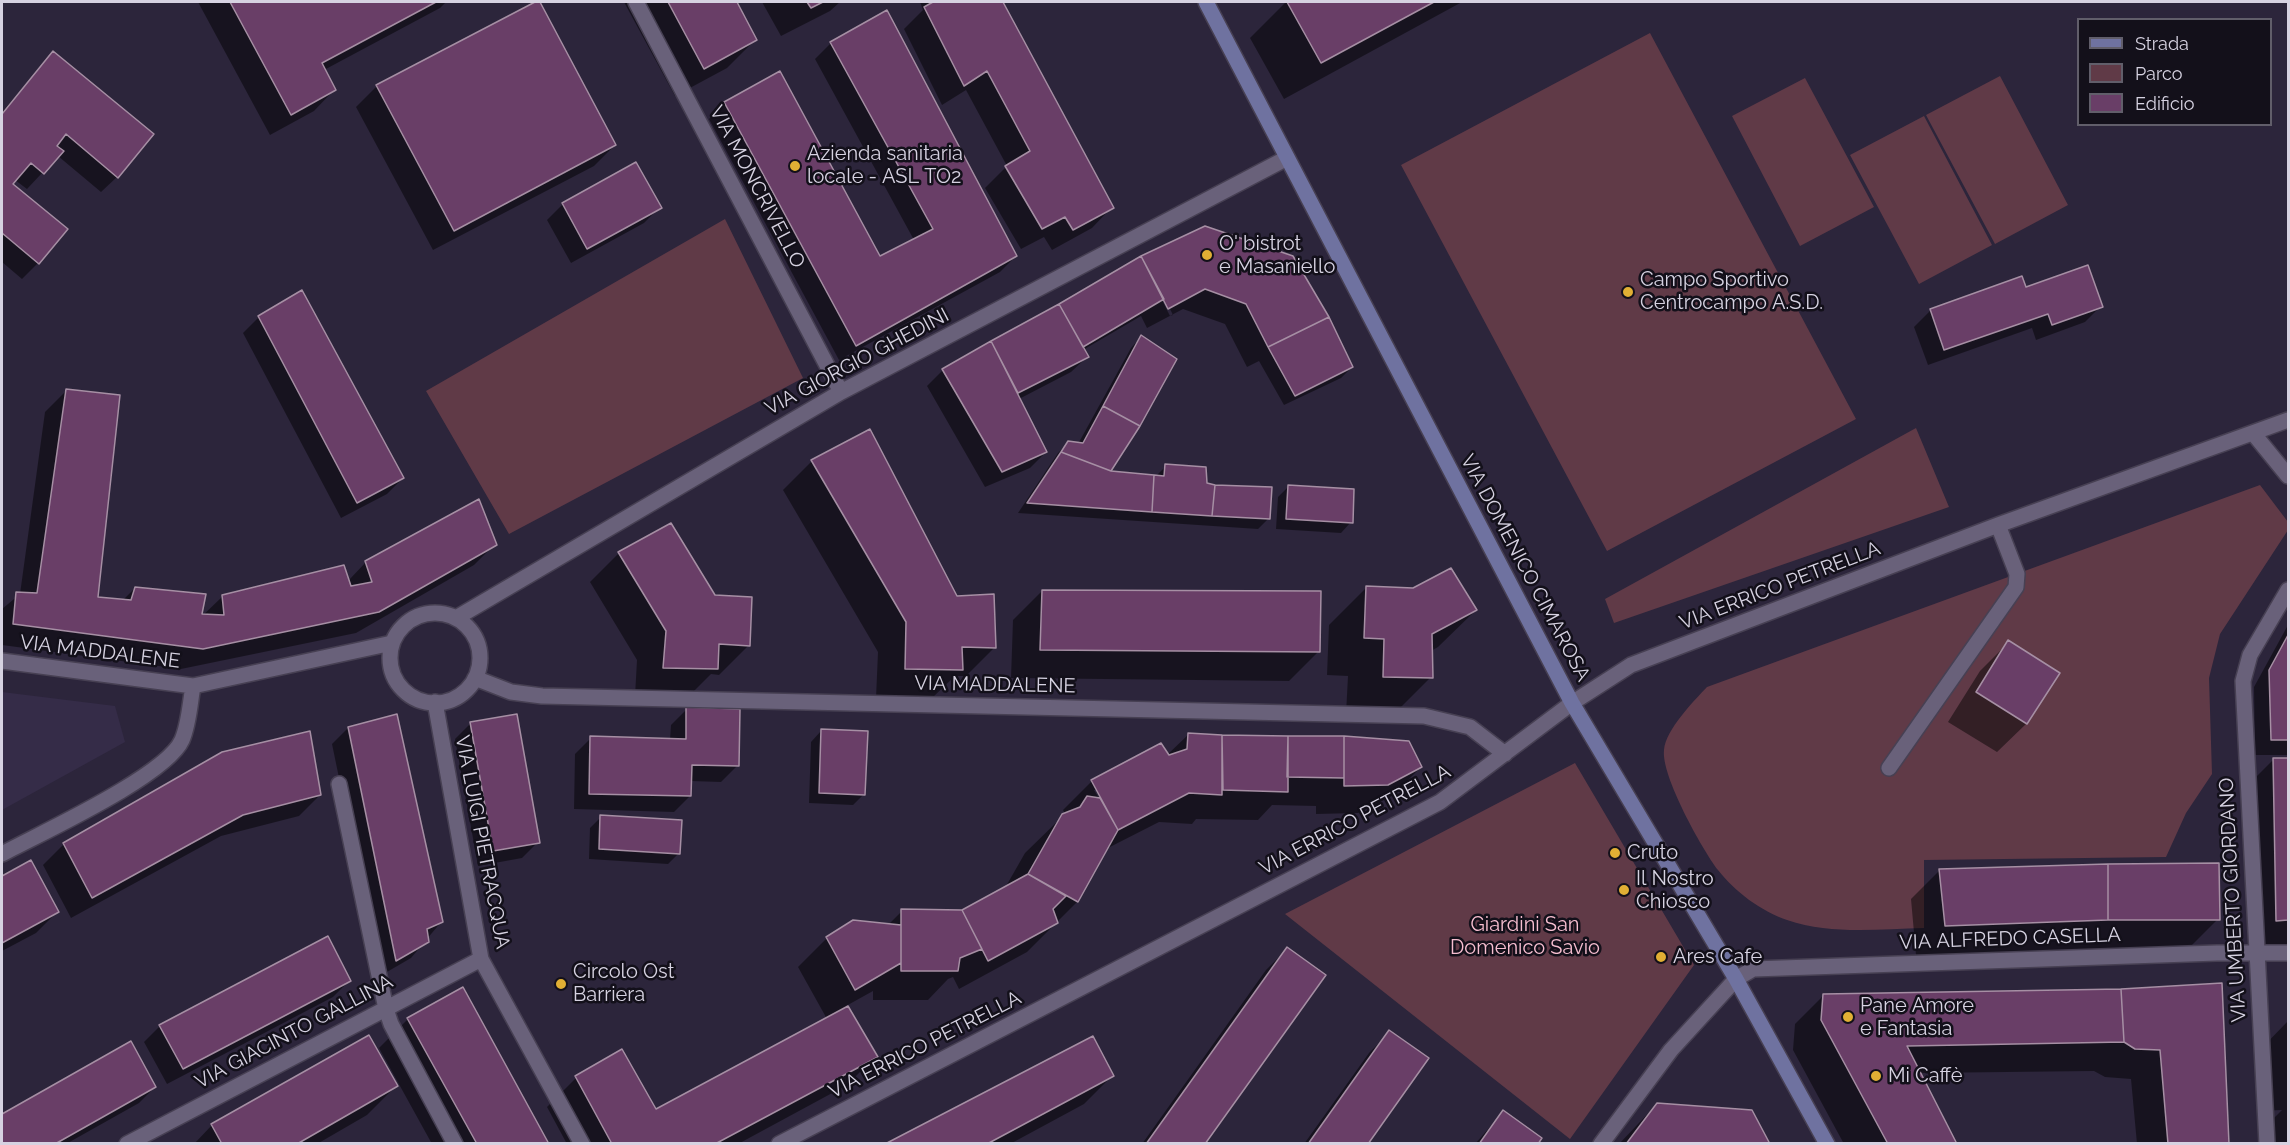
<!DOCTYPE html>
<meta charset="utf-8">
<style>
body{margin:0}
#map{position:relative;width:2290px;height:1145px;overflow:hidden;background:#2c253b;font-family:Raleway,sans-serif}
canvas{display:block}
.frame{position:absolute;inset:0;border:3px solid #d6d2e1;pointer-events:none}
.legend{position:absolute;left:2077px;top:18px;width:195px;height:108px;box-sizing:border-box;background:#13101a;border:2px solid #615e6a;margin:0;padding:8px 10px;list-style:none;font-size:18px;color:#d6d2e1}
.legend li{display:flex;align-items:center;gap:12px;height:30px}
.legend b{width:30px;border:2px solid #615e6a}
</style>
<div id="map">
<canvas width="2290" height="1145"></canvas>
<div class="frame"></div>
<ul class="legend">
<li><b style="height:8px;background:#6f72a0"></b>Strada</li>
<li><b style="height:16px;background:#603a47"></b>Parco</li>
<li><b style="height:16px;background:#693e67"></b>Edificio</li>
</ul>
</div>
<script>
const ctx = document.querySelector('canvas').getContext('2d');
ctx.lineJoin = 'round';
function fill(path, color) {
  ctx.fillStyle = color;
  ctx.fill(path, 'evenodd');
}
function stroke(path, color, width, dash) {
  ctx.strokeStyle = color;
  ctx.lineWidth = width;
  ctx.lineCap = dash ? 'butt' : 'round';
  ctx.setLineDash(dash || []);
  ctx.stroke(path);
}
function write(font, color, halo, rows, align = 'center') {
  ctx.font = font + ' Raleway,sans-serif';
  ctx.lineWidth = 5;
  ctx.setLineDash([]);
  ctx.textBaseline = 'middle';
  ctx.strokeStyle = halo;
  ctx.fillStyle = color;
  for (const [text, x, y, turn = 0] of rows) {
    ctx.save();
    ctx.translate(x, y);
    ctx.rotate((+turn || 0) * Math.PI / 180);
    ctx.textAlign = isNaN(turn) ? turn : align;
    if (halo) ctx.strokeText(text, 0, 0);
    ctx.fillText(text, 0, 0);
    ctx.restore();
  }
}
fill(new Path2D(`
 M2,692L115,706L125,742L2,810Z`), '#352c48');
fill(new Path2D(`
 M1650,33L1856,419L1607,551L1401,165Z
 M2000,76L2068,205L1995,244L1926,115Z
 M1805,78L1874,207L1800,246L1732,116Z
 M1924,116L1992,245L1919,284L1850,155Z
 M725,219L803,378L509,534L426,391Z
 M1916,428L1949,507L1614,623L1605,599Z
 M2260,485L2288,522V530L2220,634L2209,678L2212,774L2186,813L2166,857L1924,860V928C1878,929 1831,935 1787,920C1761,911 1735,892 1718,870C1702,849 1661,776 1664,750C1666,729 1694,701 1707,687Z
 M1575,763L1694,965L1570,1139L1285,914Z`), '#603a47');
fill(new Path2D(`
 M198,2H446L440,8L324,70L334,90L314,111L270,135Z
 M538,2L615,145L594,166L433,250L356,107L377,86Z
 M624,2H735L756,39L727,68L675,96Z
 M762,2H840L830,11L781,36Z
 M920,2H1002L1112,207L1092,228L1052,250L1044,237L1021,249L985,188L1007,166L966,90L942,105L904,29L923,10Z
 M1286,2H1462L1284,99L1250,38Z
 M887,12L1016,256L1000,272L839,360L709,119L725,103L879,258L914,240L815,59L831,43Z
 M53,53L117,177L101,192L58,156L27,189L15,180L11,184L38,263L22,279L2,262V112Z
 M563,204L660,207L644,223L571,263L547,220Z
 M1205,228L1352,367L1341,378L1284,405L1259,361L1247,367L1225,324L1183,309L1147,328L1141,316L1083,350L1087,357L1071,372L1019,399L1046,452L1030,468L985,487L927,386L943,370ZM1164,297L1173,315L1170,316L1162,300Z
 M2022,278L2025,289L2101,306L2085,322L2036,340L2032,328L1928,365L1914,327L1930,311Z
 M259,317L403,478L387,494L341,518L243,333Z
 M1141,337L1108,473L1155,477L1166,466L1205,484L1270,488L1269,518L1258,529L1018,513L1058,453L1069,442L1078,444L1131,348Z
 M66,391L96,598L122,601L135,588L200,618L223,596L348,581L366,562L495,544L474,565L356,633L181,669L2,645V609L20,594L45,412Z
 M869,431L956,598L995,647L966,676H955L932,698H876L878,652L783,490L811,462Z
 M1288,487L1351,522L1341,533L1276,529L1278,497Z
 M619,553L714,597L748,646L719,675L711,674L688,697L635,696L637,660L590,582Z
 M1366,588L1476,610L1438,647L1431,651V677L1394,714H1346L1348,676L1327,675L1329,625Z
 M1042,591L1318,652L1289,681L1011,678L1013,620Z
 M2288,625V755H2255L2254,687Z
 M2009,642L2058,674L2026,724L1997,752L1948,722L1980,671Z
 M687,709L737,766L721,782L690,781V796L674,812L574,809L575,754L591,738L670,740L671,725Z
 M471,723L538,842L522,858L478,866L455,739Z
 M348,728L442,921L411,958L380,976L332,744Z
 M821,731L864,794L853,805L809,803L811,742Z
 M1189,734L1344,738L1421,767L1392,796L1358,813L1316,814V806L1272,805L1258,820L1196,819L1192,824L1159,822L1106,849L1077,902L1027,952L959,989L953,977L948,979L928,1000H873V991L846,1006L876,1056L847,1085L738,1144H567L547,1107L576,1078L621,1051L655,1111L827,1019L798,967L827,938L888,925L902,911H962L1005,888L1025,853L1065,814L1063,810L1092,781L1160,745L1167,755ZM1094,790H1097L1105,804L1103,805Z
 M2288,759V948L2248,949L2244,789L2273,760Z
 M320,795L299,816L221,836L71,918L43,865L64,844Z
 M601,817L679,853L668,864L589,859L590,828Z
 M31,862L57,912L36,933L2,951V878Z
 M1940,870L2218,919L2189,948L1916,955L1911,899Z
 M1287,949L1203,1144H1142L1266,970Z
 M349,981L333,997L167,1084L144,1042L160,1026Z
 M2121,990L2227,1144H2137L2131,1079L2105,1077L2094,1071L1920,1073L1956,1144H1844L1793,1050L1795,1024L1824,995Z
 M408,1019L548,1144H432L379,1048Z
 M2288,1021V1144H2269L2268,1124L2282,1110L2257,1111L2256,1054Z
 M1390,1032L1366,1144H1304L1369,1053Z
 M130,1043L155,1087L139,1103L66,1144H2V1115Z
 M1113,1075L1084,1104L1010,1144H889Z
 M396,1086L367,1115L317,1144H194L212,1125Z
 M1657,1104L1768,1144H1619Z
 M1503,1112L1536,1144H1475Z`), '#0007');
const building = new Path2D(`
 M230,2H436L322,63L336,90L291,115Z
 M535,2H540L616,145L454,231L376,85Z
 M668,2H737L757,40L704,69Z
 M807,2H823L811,8Z
 M933,2H1003L1114,208L1073,230L1065,217L1042,229L1005,166L1030,151L987,71L964,86L924,7Z
 M1287,2H1434L1321,63Z
 M887,10L1017,256L856,346L724,102L780,71L880,256L933,229L830,42Z
 M53,51L154,134L118,178L66,134L57,146L64,151L44,174L31,163L13,184L68,229L39,264L2,233V114Z
 M636,162L662,208L587,249L562,203Z
 M1205,226L1293,256L1329,317L1268,347L1246,304L1205,289L1168,309L1141,256Z
 M1141,256L1164,299L1083,347L1059,304Z
 M2088,265L2103,307L2052,325L2048,314L1944,350L1930,309L2022,276L2026,287Z
 M302,290L404,478L357,503L258,316Z
 M1059,304L1089,357L1018,393L991,341Z
 M1329,317L1353,367L1295,396L1268,347Z
 M1141,335L1177,359L1140,426L1103,406Z
 M991,341L1047,452L1002,472L942,369Z
 M66,389L120,395L98,597L131,600L135,587L206,594L202,614L224,615L222,595L344,565L351,586L372,582L365,561L479,499L497,545L379,612L203,649L13,624L16,592L37,593Z
 M1103,406L1140,426L1111,471L1061,452L1068,441L1083,443Z
 M870,429L957,596L994,594L996,648L962,647L963,670L905,669L906,622L811,460Z
 M1061,452L1111,471L1154,475L1152,512L1027,503Z
 M1165,464L1206,467L1207,483L1215,485L1212,516L1152,512L1154,475L1164,476Z
 M1215,485L1272,487L1270,519L1212,516Z
 M1288,485L1354,489L1353,523L1286,519Z
 M671,523L715,595L752,597L750,646L719,644L718,669L663,668L666,631L618,552Z
 M1451,568L1477,610L1432,634L1433,678L1383,677L1384,639L1364,638L1366,586L1413,588Z
 M1042,590L1321,591L1320,652L1040,650Z
 M2288,635V740H2271L2269,670Z
 M2008,640L2060,673L2027,724L1976,692Z
 M686,707L740,709L739,766L692,765L691,796L589,794L590,736L686,739Z
 M397,714L443,922L427,929L429,942L396,961L348,727Z
 M517,714L540,843L493,851L470,722Z
 M821,729L868,731L865,795L819,793Z
 M310,731L321,795L243,815L92,898L63,843L222,752Z
 M1188,733L1222,735V795L1189,793L1118,830L1091,780L1161,743L1169,755L1187,749Z
 M1222,735L1288,736V792L1223,790Z
 M1288,736H1344V778L1287,777Z
 M1344,736L1409,741L1422,767L1388,785L1344,786Z
 M2273,758H2288V920L2276,921Z
 M1087,796L1100,798L1118,830L1078,902L1028,874L1062,814L1080,807Z
 M600,815L682,820L680,854L599,849Z
 M31,860L59,912L2,943V876Z
 M2219,863L2220,920H2108V864Z
 M2108,864V920L1945,926L1939,869Z
 M1028,874L1066,896L1053,909L1058,923L988,961L962,910Z
 M901,909L962,910L982,949L960,958L958,971H901Z
 M853,920L901,925V963L855,990L826,937Z
 M328,936L351,981L183,1069L159,1025Z
 M1287,947L1326,975L1205,1144H1146Z
 M2222,983L2229,1144H2168L2160,1050L2135,1049L2124,1042L2121,989Z
 M463,987L549,1144H477L407,1018Z
 M2121,989L2124,1042L1907,1046L1957,1144H1888L1821,1020L1823,994Z
 M848,1006L878,1057L715,1144H612L575,1076L622,1049L656,1109Z
 M1389,1030L1429,1058L1368,1144H1308Z
 M369,1035L398,1086L297,1144H222L211,1124Z
 M1093,1036L1114,1076L987,1144H885Z
 M131,1041L156,1087L55,1144H2V1114Z
 M1657,1103L1752,1110L1770,1144H1626Z
 M1503,1110L1542,1138L1538,1144H1479Z`);
fill(building, '#693e67');
stroke(building, '#a68fa4', 1.5);
const street = new Path2D(`
 M636,2L841,392
 M2253,433L2288,476
 M390 658a45 45 0 1 1 90 0a45 45 0 1 1-90 0Z
 M456,618L841,392L1287,158
 M2,661L193,686L392,643
 M475,678L511,692L542,696L1424,716L1470,727L1505,754
 M435,702L481,959L582,1144
 M1889,768L2016,587L2017,574L1998,525
 M339,784L386,1009L391,1024L455,1144
 M2,854C41,833 166,776 182,740C189,724 190,703 193,686
 M127,1144L481,959
 M779,1144L1440,802L1572,703L1631,665L1998,525L2288,420
 M1601,1144L1671,1050L1736,979L1753,969L2217,953H2288
 M2267,1144L2243,681L2250,655L2288,590`);
const secondary = new Path2D(`
 M1206,2L1572,703L1736,979L1827,1144`);
stroke(street, '#474053', 18);
stroke(secondary, '#474053', 18);
stroke(street, '#69617a', 15);
stroke(secondary, '#6f72a0', 15);
for (const [x, y, r, color] of [
 [795,166,6,"#e1af34"],
 [1207,255,6,"#e1af34"],
 [1628,292,6,"#e1af34"],
 [1615,853,6,"#e1af34"],
 [1624,890,6,"#e1af34"],
 [1661,957,6,"#e1af34"],
 [561,984,6,"#e1af34"],
 [1848,1017,6,"#e1af34"],
 [1876,1076,6,"#e1af34"]
]) {
  const dot = new Path2D();
  dot.arc(x, y, r, 0, 2 * Math.PI);
  ctx.fillStyle = color;
  ctx.fill(dot);
  stroke(dot, '#13101a', 2);
}
write('20px', '#d6d2e1', '#13101a', [
 ["Azienda sanitaria",807,154],
 ["locale - ASL TO2",807,177],
 ["O' bistrot",1219,244],
 ["e Masaniello",1219,267],
 ["Campo Sportivo",1640,280],
 ["Centrocampo A.S.D.",1640,303],
 ["Cruto",1627,853],
 ["Il Nostro",1636,879],
 ["Chiosco",1636,902],
 ["Ares Cafe",1673,957],
 ["Circolo Ost",573,972],
 ["Barriera",573,995],
 ["Pane Amore",1860,1006],
 ["e Fantasia",1860,1029],
 ["Mi Caffè",1888,1076]
], 'left');
write('20px', '#d6d2e1', '#13101a', [
 ["VIA MONCRIVELLO",757,187,62],
 ["VIA GIORGIO GHEDINI",857,362,-28],
 ["VIA DOMENICO CIMAROSA",1525,568,62],
 ["VIA ERRICO PETRELLA",1780,586,-21],
 ["VIA MADDALENE",100,652,7],
 ["VIA MADDALENE",995,685,1],
 ["VIA ERRICO PETRELLA",1355,820,-28],
 ["VIA LUIGI PIETRACQUA",482,842,79],
 ["VIA UMBERTO GIORDANO",2233,900,-93],
 ["VIA ALFREDO CASELLA",2010,939,-2],
 ["VIA GIACINTO GALLINA",294,1032,-28],
 ["VIA ERRICO PETRELLA",925,1045,-27]
]);
write('20px', '#f7bed0', '#13101a', [
 ["Giardini San",1525,925],
 ["Domenico Savio",1525,948]
]);
</script>
